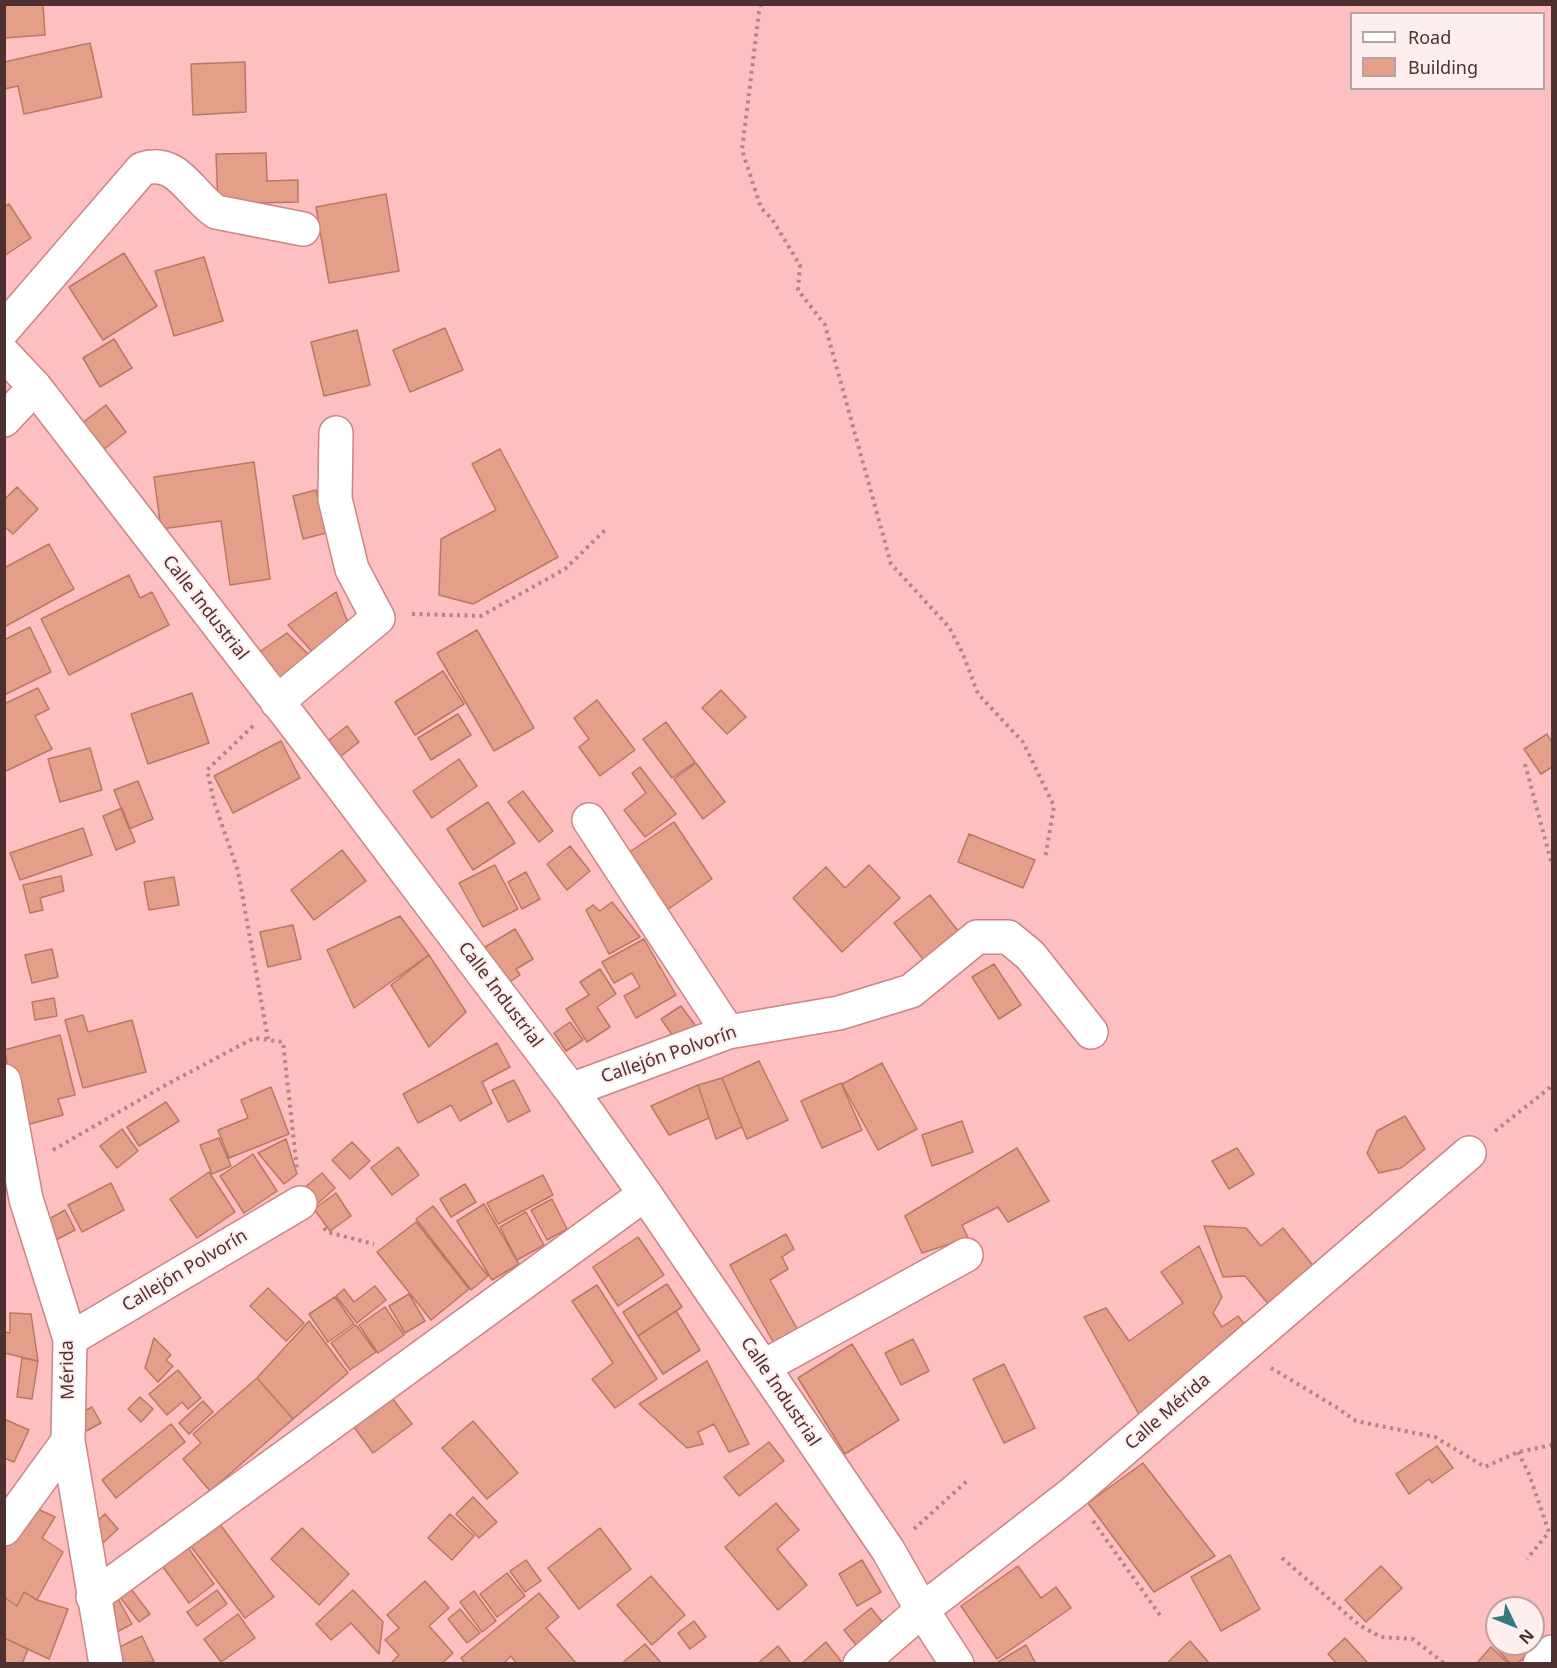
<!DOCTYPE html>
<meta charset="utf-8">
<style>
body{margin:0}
#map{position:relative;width:1557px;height:1668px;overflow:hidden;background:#fdbfbf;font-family:"Noto Sans",sans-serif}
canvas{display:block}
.frame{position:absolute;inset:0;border:6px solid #4f3031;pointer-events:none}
.legend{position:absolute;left:1350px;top:12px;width:195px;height:78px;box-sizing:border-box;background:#feeeed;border:2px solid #b8a2a2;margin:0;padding:8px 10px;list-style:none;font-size:18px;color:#4f3031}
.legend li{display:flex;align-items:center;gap:12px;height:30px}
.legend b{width:30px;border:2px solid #b8a2a2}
.north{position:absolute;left:1485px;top:1596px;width:60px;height:60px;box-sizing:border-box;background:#feeeed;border:2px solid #b8a2a2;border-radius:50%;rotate:133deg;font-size:16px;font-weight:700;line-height:24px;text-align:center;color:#4f3031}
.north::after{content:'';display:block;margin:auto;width:21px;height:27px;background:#327b7e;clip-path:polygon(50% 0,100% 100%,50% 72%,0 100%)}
</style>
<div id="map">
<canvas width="1557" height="1668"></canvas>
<div class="frame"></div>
<ul class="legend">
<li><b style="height:8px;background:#fff"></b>Road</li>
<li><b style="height:16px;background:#e49f88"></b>Building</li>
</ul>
<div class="north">N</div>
</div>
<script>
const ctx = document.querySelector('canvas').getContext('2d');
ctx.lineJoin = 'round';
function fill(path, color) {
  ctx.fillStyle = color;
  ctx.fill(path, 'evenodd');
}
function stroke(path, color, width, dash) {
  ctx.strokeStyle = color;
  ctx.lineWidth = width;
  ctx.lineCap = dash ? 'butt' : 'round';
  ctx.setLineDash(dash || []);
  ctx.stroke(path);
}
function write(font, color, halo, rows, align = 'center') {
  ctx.font = font + ' "Noto Sans",sans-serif';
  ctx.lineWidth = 4.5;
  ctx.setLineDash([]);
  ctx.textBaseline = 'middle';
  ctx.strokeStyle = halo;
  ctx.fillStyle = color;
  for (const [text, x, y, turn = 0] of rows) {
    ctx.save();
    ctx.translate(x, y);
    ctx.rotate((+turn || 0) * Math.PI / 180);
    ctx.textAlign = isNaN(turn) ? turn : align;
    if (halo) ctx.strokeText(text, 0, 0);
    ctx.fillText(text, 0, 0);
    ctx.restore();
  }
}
const building = new Path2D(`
 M4,4H43L45,35L4,38Z
 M90,43L102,97L24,114L18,86L4,89V62Z
 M245,62L246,112L193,115L191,64Z
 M266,153L267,181L298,180V202L218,204L216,154Z
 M386,194L399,271L329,283L316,207Z
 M9,204L31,238L4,256V207Z
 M124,253L157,306L103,340L69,287Z
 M204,257L223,321L174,336L155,271Z
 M445,328L463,370L410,392L393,350Z
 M357,330L370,385L324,396L311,342Z
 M114,339L132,368L100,387L83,358Z
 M106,405L126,432L103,450L82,423Z
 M500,449L558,557L473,604L439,595L441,539L496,510L472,464Z
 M254,462L270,579L230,585L221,521L161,529L154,477Z
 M17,487L38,509L13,534L4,526V500Z
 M316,490L326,533L303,539L293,496Z
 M49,544L74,589L4,627V568Z
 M129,575L140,598L152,592L169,625L69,675L41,619Z
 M336,592L350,628L316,656L288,625Z
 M30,627L51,672L4,695V640Z
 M477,630L534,728L494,751L437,653Z
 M287,633L312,658L280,682L255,655Z
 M443,671L464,704L415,735L395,702Z
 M38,688L49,709L35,716L52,749L4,772V704Z
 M721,690L746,717L727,734L702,708Z
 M192,693L209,743L148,764L131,714Z
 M597,700L635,750L600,776L579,747L589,739L574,718Z
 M458,714L471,735L431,760L418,738Z
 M666,722L695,762L672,778L643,739Z
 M347,726L359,742L336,760L324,744Z
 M1547,734L1552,743V767L1541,774L1524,749Z
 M281,741L300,778L233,813L214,776Z
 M90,748L102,790L60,802L48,759Z
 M459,759L477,786L432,818L413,791Z
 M696,763L725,802L703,819L674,779Z
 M640,767L676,814L645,837L624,810L646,793L632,773Z
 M138,781L153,819L129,829L114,790Z
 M523,791L553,831L539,842L508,802Z
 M488,802L515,843L473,870L447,829Z
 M122,808L135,842L116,850L103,816Z
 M674,822L712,879L664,912L625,855Z
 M83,828L92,855L20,880L10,853Z
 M969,834L1035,860L1023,888L958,862Z
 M570,846L590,871L567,890L547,864Z
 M342,850L366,881L314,920L291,890Z
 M495,865L518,909L483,927L459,883Z
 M869,865L900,898L842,952L793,898L826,867L845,888Z
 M526,872L540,899L522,909L508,882Z
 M61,876L64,891L40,898L43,910L30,913L23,885Z
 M174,877L179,905L149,910L144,882Z
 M930,895L962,936L927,964L894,923Z
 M612,902L640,937L609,954L586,910L593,905L600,911Z
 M400,916L429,955L354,1008L327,950Z
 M293,925L301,959L268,967L260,932Z
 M515,929L533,959L516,969L520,975L502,987L480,950Z
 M644,939L676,995L636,1018L624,996L640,987L632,973L614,983L602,962Z
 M52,949L58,977L32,983L25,955Z
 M429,955L466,1012L429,1047L391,985Z
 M994,964L1021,1005L999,1019L972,977Z
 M600,969L616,994L597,1007L610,1027L587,1042L566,1009L589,995L580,982Z
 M54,998L57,1016L35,1020L32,1002Z
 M681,1006L695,1025L675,1039L661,1019Z
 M83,1015L88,1032L132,1020L146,1072L83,1088L65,1020Z
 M570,1022L583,1040L566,1051L554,1033Z
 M60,1035L75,1095L58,1099L63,1115L22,1126L4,1050Z
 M497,1043L510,1067L482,1082L492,1103L460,1121L451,1105L418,1123L403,1094Z
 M759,1061L788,1120L747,1139L722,1078Z
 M882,1063L917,1129L878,1150L842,1084Z
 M722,1078L742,1127L716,1139L698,1085Z
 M514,1080L530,1111L508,1122L492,1090Z
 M841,1083L862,1130L822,1148L801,1101Z
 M698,1085L709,1118L669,1135L651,1106Z
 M271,1087L289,1134L229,1158L218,1130L248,1118L241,1100Z
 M166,1102L179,1121L139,1146L127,1127Z
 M1405,1116L1425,1149L1401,1168L1379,1173L1367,1153L1377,1131Z
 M962,1121L973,1152L932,1166L922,1135Z
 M122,1129L138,1151L117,1168L100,1146Z
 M219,1138L231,1166L212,1174L200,1145Z
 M286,1139L297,1174L284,1184L258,1153Z
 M352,1142L370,1161L350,1179L332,1160Z
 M398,1147L419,1175L392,1195L371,1168Z
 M1017,1148L1049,1201L1008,1222L998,1207L962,1225L968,1238L922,1253L905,1216Z
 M1237,1148L1254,1174L1229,1189L1212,1161Z
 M253,1154L277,1191L244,1213L220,1176Z
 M209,1172L235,1212L197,1238L170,1199Z
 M322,1173L335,1188L316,1205L303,1189Z
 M543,1175L553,1195L498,1224L487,1203Z
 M111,1183L124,1210L82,1232L68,1205Z
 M465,1184L476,1202L451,1217L440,1199Z
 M336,1193L351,1216L330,1231L314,1209Z
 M552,1199L567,1229L547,1240L531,1210Z
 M484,1204L519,1264L492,1280L457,1221Z
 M433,1206L488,1276L471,1290L416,1219Z
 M65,1210L75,1230L52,1242L42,1223Z
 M526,1212L544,1245L517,1260L500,1227Z
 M416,1222L469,1289L431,1320L377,1252Z
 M1204,1226L1246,1228L1261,1246L1283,1228L1315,1268L1270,1306L1245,1276L1223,1277Z
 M786,1234L794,1249L782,1257L788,1269L770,1280L800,1334L776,1347L730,1265Z
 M638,1237L664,1275L618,1306L593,1267Z
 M1199,1246L1222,1297L1213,1313L1222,1327L1238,1316L1246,1326L1140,1416L1084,1317L1106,1308L1129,1341L1183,1303L1161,1272Z
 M667,1284L682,1307L638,1336L623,1312Z
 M597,1285L657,1379L615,1408L592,1379L613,1363L572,1301Z
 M375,1286L386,1300L357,1323L336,1296L344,1289L354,1302Z
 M268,1288L304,1323L286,1341L250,1306Z
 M409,1294L425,1321L405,1333L389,1306Z
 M335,1297L354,1324L328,1342L309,1314Z
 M385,1307L404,1335L378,1353L359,1325Z
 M676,1311L700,1350L663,1374L638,1336Z
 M10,1313L31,1314L38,1361L4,1353V1332L10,1333Z
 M309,1321L348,1373L293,1419L257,1378Z
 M356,1325L376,1352L350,1370L331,1343Z
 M154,1338L171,1355L166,1360L173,1366L158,1382L145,1368Z
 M913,1339L929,1371L901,1385L885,1353Z
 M852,1344L899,1420L845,1454L798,1378Z
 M22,1358L38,1361L32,1399L17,1397Z
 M707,1361L749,1444L729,1452L714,1424L698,1432L703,1444L687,1448L639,1404Z
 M1004,1364L1035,1428L1004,1443L973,1379Z
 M178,1370L201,1398L188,1409L182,1402L167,1415L149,1394Z
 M257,1378L293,1419L210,1491L183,1459L201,1443L193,1434Z
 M140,1397L153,1409L141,1422L128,1409Z
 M392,1398L412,1424L373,1453L354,1427Z
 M203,1401L213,1412L189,1434L179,1423Z
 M92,1407L101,1423L77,1436L75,1416Z
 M4,1419L29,1430L14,1462L4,1458Z
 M473,1421L518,1473L487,1499L442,1448Z
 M171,1424L185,1442L116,1498L102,1480Z
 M769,1442L784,1461L739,1496L724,1477Z
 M1437,1446L1453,1468L1432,1483L1429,1479L1409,1494L1396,1474Z
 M1143,1463L1215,1556L1154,1592L1088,1503Z
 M473,1497L497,1522L479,1538L456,1514Z
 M776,1503L799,1530L777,1549L807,1585L778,1610L725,1547Z
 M29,1505L55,1517L42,1538L63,1552L37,1600L24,1592L17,1606L4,1597V1549Z
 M105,1514L118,1529L104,1542L91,1527Z
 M450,1514L474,1536L452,1560L428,1538Z
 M219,1523L274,1597L245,1618L190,1545Z
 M302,1528L349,1574L319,1605L271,1559Z
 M600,1528L631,1569L579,1609L548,1568Z
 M186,1545L214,1584L189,1603L161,1564Z
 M1230,1555L1260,1609L1221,1631L1191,1577Z
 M526,1560L541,1581L525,1592L510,1571Z
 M862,1560L881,1592L857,1606L839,1574Z
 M1018,1566L1041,1598L1056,1587L1071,1608L997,1659L961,1606Z
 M1381,1566L1402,1588L1366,1622L1345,1600Z
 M507,1573L525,1596L497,1617L480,1594Z
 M651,1576L685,1615L652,1645L617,1605Z
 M425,1581L449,1608L429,1626L453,1653L441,1664H390L399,1655L385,1640L399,1628L387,1615Z
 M131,1589L150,1614L139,1622L120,1597Z
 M217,1590L227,1604L197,1626L187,1612Z
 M353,1590L383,1622L379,1654L351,1623L331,1640L316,1624Z
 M474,1591L496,1621L482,1632L460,1602Z
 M24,1592L37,1600L68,1609L49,1659L4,1638V1597L17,1606Z
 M539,1593L559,1617L546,1628L576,1663L517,1664L511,1656L503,1664H466L461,1658Z
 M117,1597L132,1624L111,1635L96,1609Z
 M871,1608L888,1629L861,1651L844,1630Z
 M460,1609L480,1633L467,1643L448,1619Z
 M238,1614L255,1638L221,1662L204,1639Z
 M694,1621L706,1637L690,1649L678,1633Z
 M142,1636L154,1662L109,1664L105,1654Z
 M4,1638L28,1649L22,1664H4Z
 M1345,1638L1367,1662L1366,1664H1337L1328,1654Z
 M1190,1641L1210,1664H1166Z
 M826,1642L841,1661L838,1664H801Z
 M1497,1643H1533L1536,1646L1517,1664H1511L1494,1646Z
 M645,1644L662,1664H621Z
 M1026,1645L1036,1664H995Z
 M778,1646L792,1664H757Z
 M1491,1647L1507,1662L1505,1664H1476Z`);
fill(building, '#e49f88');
stroke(building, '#ba7863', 1.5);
const minor = new Path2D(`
 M4,329L142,169C177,157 190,194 216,212L303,229
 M4,354L35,387L298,728L571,1090L645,1194L888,1550L922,1610L957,1664
 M4,420L35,387
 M277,702L378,618L352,569L335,499L336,433
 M589,820L728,1032
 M4,1081L26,1199L70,1339L68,1441L106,1664
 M571,1090L728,1032L839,1013L911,991L977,937H1008L1030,955L1091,1032
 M70,1339L300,1203
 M763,1367L966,1255
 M4,1529L68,1441
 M93,1597L645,1194
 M860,1664L922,1610L1073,1493L1469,1153
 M1540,1664L1552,1652`);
stroke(minor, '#cc8485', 36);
stroke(new Path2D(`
 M761,4L759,12L742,150L761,208L772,219L800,265L798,290L825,325L891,564L949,627L963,654L978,694L1023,742L1054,806L1045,859
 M412,614L481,616L565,569L606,529
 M253,726L207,770L214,802L238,871L268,1039
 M1525,764L1552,865
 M1495,1131L1552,1086
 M53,1150L162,1087L254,1038L283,1042L297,1170
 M324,1228L327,1232L374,1244
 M1271,1368L1336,1407L1356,1421L1435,1437L1485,1467L1518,1452L1552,1445
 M1518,1452L1529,1474L1549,1532L1527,1559
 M1093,1521L1162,1618
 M914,1529L968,1480
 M1282,1558L1359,1625L1381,1637L1413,1639L1445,1664`), '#b68485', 4, [3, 4.5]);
stroke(minor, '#fff', 33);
write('18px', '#4f3031', '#feeeed', [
 ["Calle Industrial",205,608,52],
 ["Calle Industrial",500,995,53],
 ["Callejón Polvorín",669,1055,-19],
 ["Callejón Polvorín",185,1271,-31],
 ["Mérida",68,1370,-91],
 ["Calle Industrial",780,1392,56],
 ["Calle Mérida",1168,1412,-41]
]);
</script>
